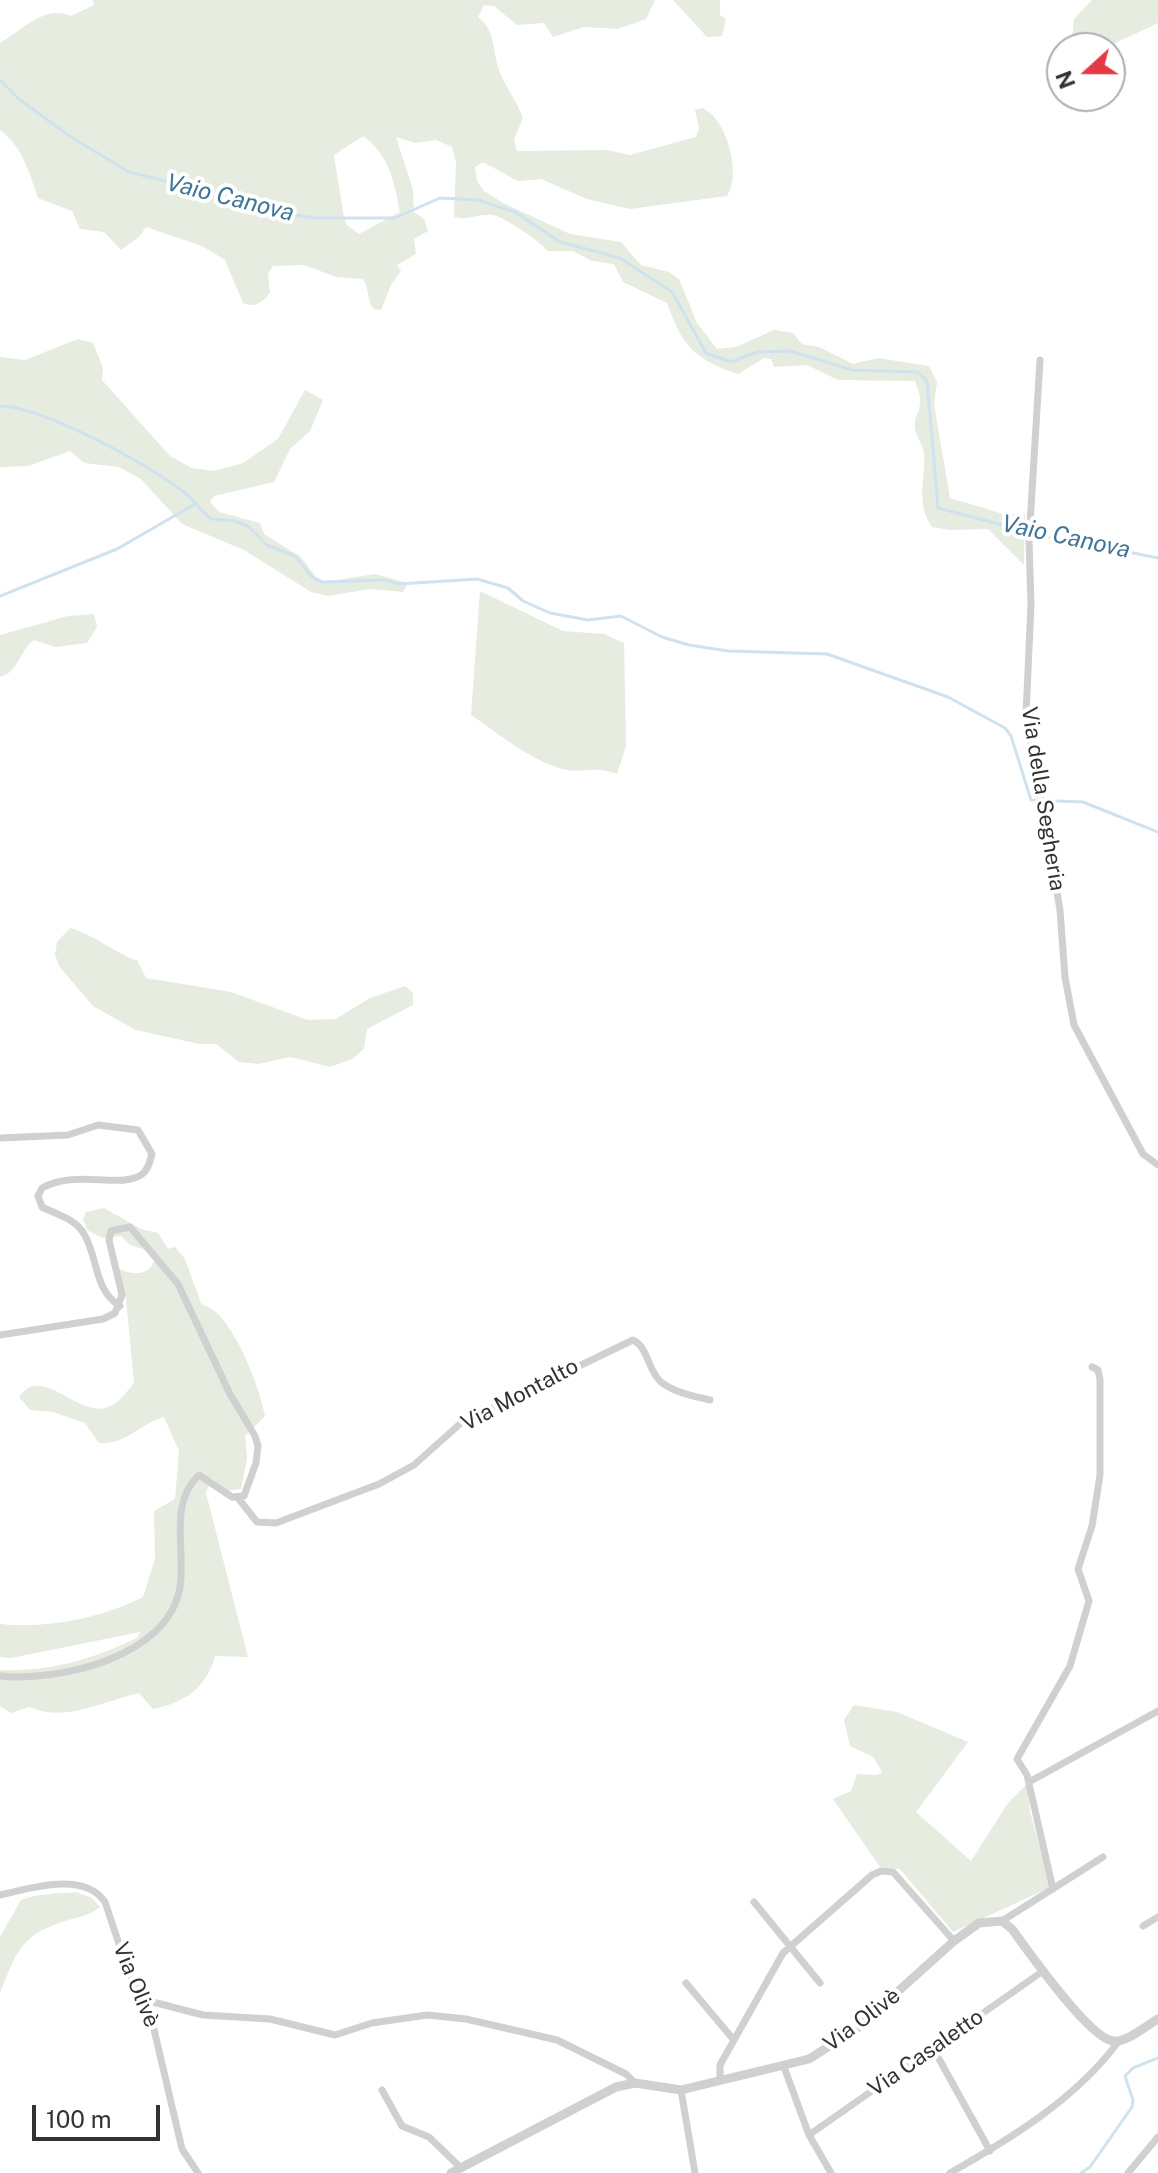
<!DOCTYPE html>
<meta charset="utf-8">
<style>
body{margin:0}
#map{position:relative;width:1158px;height:2173px;overflow:hidden;background:#fff;font-family:"Public Sans",sans-serif}
canvas{display:block}
.north{position:absolute;left:1046px;top:32px;width:80px;height:80px;box-sizing:border-box;background:#fff;border:2px solid #adadad;border-radius:50%;rotate:249deg;font-size:22px;font-weight:700;line-height:32px;text-align:center;color:#333}
.north::after{content:'';display:block;margin:auto;width:28px;height:36px;background:#e63946;clip-path:polygon(50% 0,100% 100%,50% 72%,0 100%)}
.scale{position:absolute;left:32px;top:2105px;width:128px;height:36px;box-sizing:border-box;border:4px solid #333;border-top:0;padding-left:10px;font-size:24px;line-height:28px;white-space:nowrap;color:#333;-webkit-text-stroke:6px #fff;paint-order:stroke}
</style>
<div id="map">
<canvas width="1158" height="2173"></canvas>
<div class="north">N</div>
<div class="scale">100 m</div>
</div>
<script>
const ctx = document.querySelector('canvas').getContext('2d');
ctx.lineJoin = 'round';
function fill(path, color) {
  ctx.fillStyle = color;
  ctx.fill(path, 'evenodd');
}
function stroke(path, color, width, dash) {
  ctx.strokeStyle = color;
  ctx.lineWidth = width;
  ctx.lineCap = dash ? 'butt' : 'round';
  ctx.setLineDash(dash || []);
  ctx.stroke(path);
}
function write(font, color, halo, rows, align = 'center') {
  ctx.font = font + ' "Public Sans",sans-serif';
  ctx.lineWidth = 8;
  ctx.setLineDash([]);
  ctx.textBaseline = 'middle';
  ctx.strokeStyle = halo;
  ctx.fillStyle = color;
  for (const [text, x, y, turn = 0] of rows) {
    ctx.save();
    ctx.translate(x, y);
    ctx.rotate((+turn || 0) * Math.PI / 180);
    ctx.textAlign = isNaN(turn) ? turn : align;
    if (halo) ctx.strokeText(text, 0, 0);
    ctx.fillText(text, 0, 0);
    ctx.restore();
  }
}
fill(new Path2D(`
 M93,0H655L646,19L618,29L584,27L553,37L544,23L517,25L494,6L484,5L478,17C498,32 491,56 502,77C509,91 517,103 523,118L514,139L517,151L607,150L630,155L696,137L699,128L695,110L702,108C727,118 742,174 727,196L630,209L587,199L541,179L518,181L483,162L475,167L477,181L484,191L503,203L570,234L621,242L641,265L669,272L679,279L697,323L717,349L736,347L774,330L793,333L802,344L819,347L853,364L878,358L929,366L937,382L934,404L950,498L1003,514H1025L1024,565L988,529L950,530L932,527C915,502 926,480 924,453C923,444 916,437 915,429C912,411 928,412 915,381L838,380L807,365L774,367L771,359L764,358L738,374C694,359 683,347 667,303L623,282L614,264L592,261L573,251H547C542,242 504,217 493,215C479,213 468,221 454,217L456,162L452,147L436,140L415,143L396,137L413,190L414,212L424,219L428,231L414,239L416,254L397,265L401,271L391,285L381,310L374,309C366,300 370,289 363,279L336,277L304,265L273,266L268,274L270,293C262,303 255,308 243,303L225,260L202,246L146,227L139,237L121,250L104,232L80,229L72,211L38,198C29,172 23,147 0,130V43C22,30 45,4 71,16L94,5ZM363,136C388,153 395,183 400,212L359,234L347,225L344,218L334,155Z
 M673,0H720V15L726,19L722,36L707,37Z
 M1092,0H1158V23L1105,48H1071L1074,19Z
 M78,339L93,343L103,368L102,380L170,456L192,468L214,471L243,463L278,439L305,390L323,400L310,431L290,449L274,482L214,496L210,502L219,512L260,523L264,534L301,557L316,577L326,582L375,574L408,583L403,592L370,589L328,596L311,592L244,550L182,524L141,479L119,467L84,463L70,451L28,466L0,467V357L25,360Z
 M480,591L563,631L604,634L624,643L626,746L617,774C595,765 581,774 562,769C530,760 498,733 471,715Z
 M94,614L97,627L87,643L55,647L34,640C19,651 19,672 0,677V635L68,616Z
 M70,928C89,932 129,961 137,960L146,978L231,992L308,1020L336,1019L370,998L405,986L413,993V1005L367,1029L364,1049L352,1059L330,1067L290,1057L259,1064L239,1062L216,1044H199L136,1030L93,1006L59,966L55,955L57,942Z
 M104,1208L141,1229L158,1233L168,1249L175,1247L185,1259L201,1303C206,1307 213,1309 217,1313C239,1335 259,1386 265,1416L245,1436L247,1458L241,1489L225,1491L211,1478L206,1493L248,1657L215,1656C207,1687 185,1703 153,1709L139,1693C105,1701 63,1723 29,1707L11,1713L0,1706V1670C50,1672 93,1659 137,1638L140,1632L11,1658L0,1657V1624C46,1629 102,1618 143,1597L155,1559L154,1511L175,1499L179,1451L164,1417C139,1424 126,1445 99,1443L85,1423L53,1412L30,1410L19,1397C43,1362 79,1422 111,1406C120,1402 128,1390 134,1383L126,1299L115,1267C132,1276 153,1278 156,1253L130,1245L121,1236L103,1238L87,1230L83,1219L86,1212Z
 M854,1705L897,1712L968,1742L916,1812L971,1861L1008,1803L1027,1784L1030,1812L1051,1887L953,1932L900,1869L880,1867L833,1799L851,1791L857,1774L877,1775L882,1772L873,1757L850,1746L844,1720Z
 M76,1892L92,1898L100,1907C89,1916 78,1917 65,1921C20,1935 16,1953 0,1993V1937L21,1900C39,1893 57,1894 76,1892Z`), '#e6ecdf');
stroke(new Path2D(`
 M0,80L19,99L71,137L129,172L189,187L253,209L315,218H395L440,198L478,200L515,212L560,242L620,258L672,292L706,353L731,362L757,352L790,351L852,370L918,372L927,381L938,508L1064,541H1106L1128,552L1158,558
 M0,406C44,407 150,465 185,493C195,501 201,512 212,519L235,521L249,527L267,545L295,556L312,577L322,582L385,580L399,584L477,579L508,588L523,601L550,613L588,620L621,616L662,637L689,645L728,651L827,654L948,697L1005,728L1011,736L1031,800L1083,802L1158,832
 M0,596L117,549L195,504
 M1081,2173L1090,2167L1132,2107L1133,2100L1125,2076L1133,2068L1158,2058`), '#cfe2ee', 3);
stroke(new Path2D(`
 M1040,360L1029,541L1031,604L1026,715L1060,910L1065,977L1074,1025L1143,1154L1158,1165
 M0,1138L68,1135L98,1125L138,1130L152,1154C150,1161 148,1171 141,1175C119,1189 75,1169 42,1188L38,1196L42,1207C56,1214 76,1219 84,1234C99,1259 93,1289 120,1306
 M0,1335L103,1319L115,1313L122,1295L109,1240L111,1231L130,1227L178,1284L230,1394L255,1436L258,1446L256,1463L244,1496L232,1497L199,1475C168,1504 186,1550 180,1587C169,1657 59,1682 0,1676
 M238,1498L257,1522L276,1523L379,1484L414,1465L461,1423L633,1340C648,1347 648,1371 661,1382C675,1393 694,1396 710,1400
 M1029,1782L1158,1711
 M1053,1889L1027,1775L1017,1759L1070,1666L1089,1601L1078,1569L1092,1526L1100,1475V1379L1098,1370L1092,1367
 M0,1895C31,1888 84,1871 105,1902L127,1968L152,2021L182,2149L198,2173
 M754,1902L820,1983
 M1002,1921L1103,1857
 M1143,1926L1158,1917
 M686,1983L733,2039
 M145,2000L203,2015L270,2019L335,2035L372,2023L427,2015L466,2019L557,2040L626,2074L635,2083
 M933,2048L990,2151
 M784,2067L809,2135L831,2173
 M720,2081V2065L783,1953L872,1875L881,1871L893,1872L954,1941
 M382,2090L402,2126L429,2137L460,2167
 M681,2090L695,2173
 M809,2135L1043,1971
 M950,2173C1010,2139 1076,2099 1118,2042
 M1128,2173L1158,2137`), '#d0d0d0', 7);
stroke(new Path2D(`
 M451,2173L616,2087L635,2083L681,2090L809,2059L855,2030L954,1941L979,1923L1002,1921L1012,1929C1028,1951 1089,2038 1113,2041C1126,2043 1147,2025 1158,2019`), '#d0d0d0', 9);
write('22px', '#333', '#fff', [
 ["Via della Segheria",1043,799,81],
 ["Via Montalto",520,1395,-28],
 ["Via Olivè",136,1985,68],
 ["Via Olivè",862,2020,-37],
 ["Via Casaletto",926,2053,-35]
]);
write('italic 24px', '#3f7597', '#fff', [
 ["Vaio Canova",230,198,14],
 ["Vaio Canova",1066,537,12]
]);
</script>
